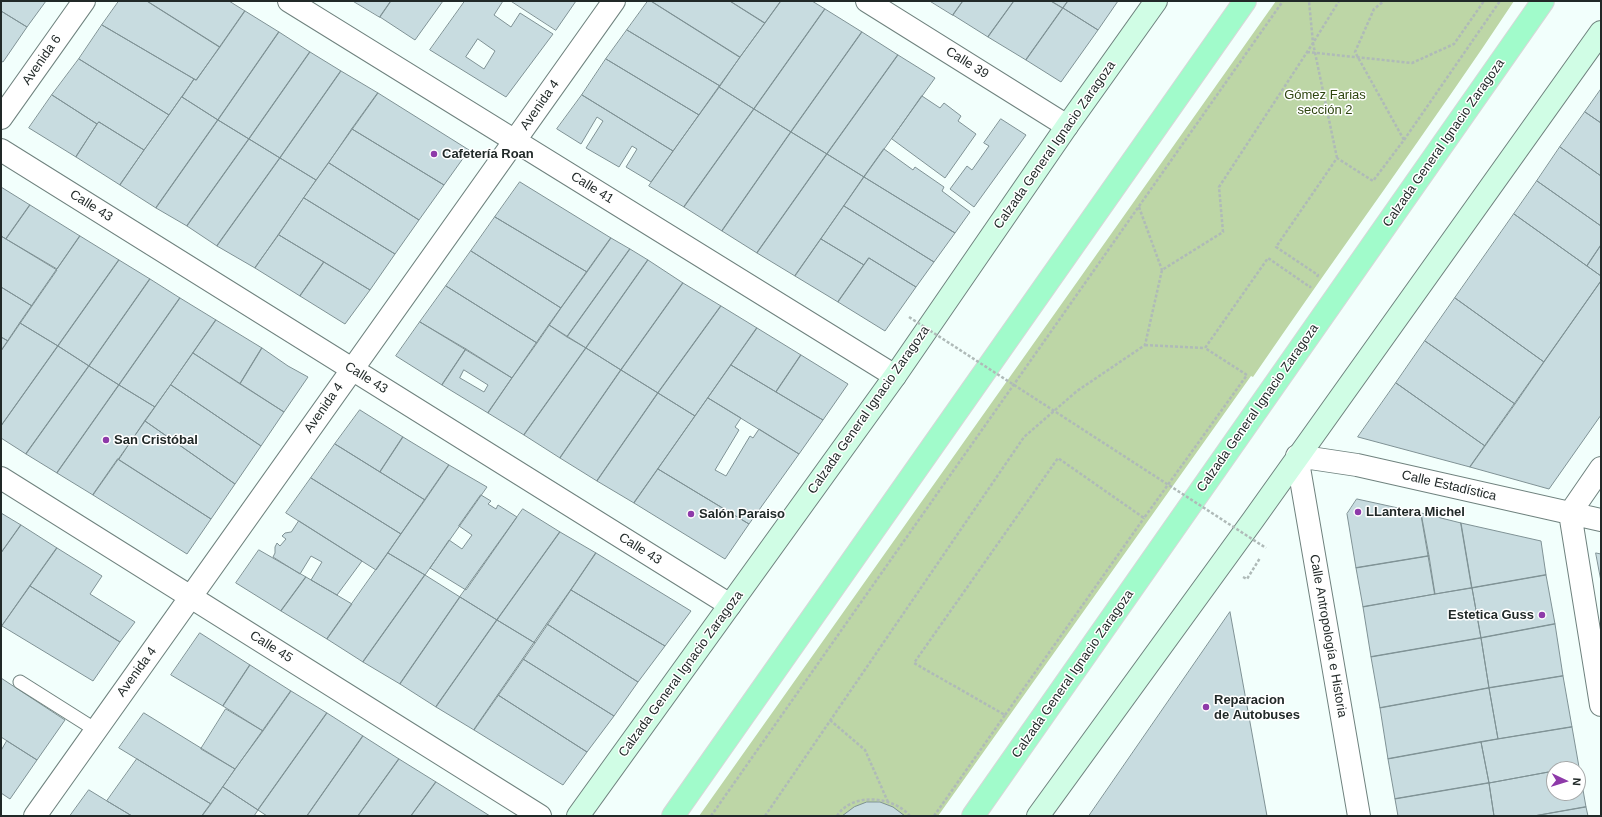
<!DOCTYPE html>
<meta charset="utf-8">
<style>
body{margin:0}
#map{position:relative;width:1602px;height:817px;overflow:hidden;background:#f2fffc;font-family:Arial,sans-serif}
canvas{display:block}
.frame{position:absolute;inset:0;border:2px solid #212928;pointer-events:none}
.north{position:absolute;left:1546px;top:761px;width:40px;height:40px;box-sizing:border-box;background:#fff;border:1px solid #a6a9a9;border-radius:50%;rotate:94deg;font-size:11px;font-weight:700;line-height:16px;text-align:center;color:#212928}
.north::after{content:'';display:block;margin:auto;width:14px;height:18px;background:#8e3aa9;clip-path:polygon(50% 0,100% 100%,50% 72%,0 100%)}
</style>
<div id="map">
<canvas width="1602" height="817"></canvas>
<div class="frame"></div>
<div class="north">N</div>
</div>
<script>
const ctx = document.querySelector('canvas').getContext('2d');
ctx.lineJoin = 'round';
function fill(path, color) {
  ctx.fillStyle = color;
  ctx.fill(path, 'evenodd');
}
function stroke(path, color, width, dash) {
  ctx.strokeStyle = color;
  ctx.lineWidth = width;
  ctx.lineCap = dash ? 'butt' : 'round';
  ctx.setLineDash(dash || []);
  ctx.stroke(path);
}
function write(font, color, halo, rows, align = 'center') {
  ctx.font = font + ' Arial,sans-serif';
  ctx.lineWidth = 3;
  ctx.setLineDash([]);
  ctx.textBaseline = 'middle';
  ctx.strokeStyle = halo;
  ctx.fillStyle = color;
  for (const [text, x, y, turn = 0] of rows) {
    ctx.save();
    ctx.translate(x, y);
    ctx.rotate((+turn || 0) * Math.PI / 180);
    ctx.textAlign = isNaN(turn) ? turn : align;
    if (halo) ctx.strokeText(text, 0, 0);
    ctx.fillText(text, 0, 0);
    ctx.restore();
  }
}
fill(new Path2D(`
 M1276,1H1514C1430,128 1339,251 1253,377L1251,376L938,816H699Z`), '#bdd6a6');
const building = new Path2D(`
 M1,1H46L27,27L1,11Z
 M119,1H147L220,47L196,80L102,25Z
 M147,1H229L245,11L220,47Z
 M353,1H391L380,17Z
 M391,1H443L415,40L380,17Z
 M465,1H503L494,15L511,27L520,13L553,34L506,97L430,50ZM478,39L495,51L484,69L466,57Z
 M511,1H576L556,30Z
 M648,1H651L740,57L720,86L627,30Z
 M651,1H730L765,23L740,57Z
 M730,1H781L765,23Z
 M781,1H812L825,9L754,109L719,87Z
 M930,1H963L953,15Z
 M963,1H1014L988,37L953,15Z
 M1014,1H1051L1063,8L1026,60L988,37Z
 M1051,1H1068L1063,8Z
 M1068,1H1118L1098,30L1063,8Z
 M1063,8L1098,30L1061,82L1026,60Z
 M825,9L862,32L791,132L754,109Z
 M1,11L27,27L3,62L1,61Z
 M245,11L279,32L218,120L182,97L194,79L196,80Z
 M102,25L194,79L169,115L79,59Z
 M627,30L720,86L699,115L606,59Z
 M279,32L310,52L249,139L218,120Z
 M862,32L898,55L827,154L791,132Z
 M310,52L341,71L280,158L249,139Z
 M898,55L935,78L864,177L827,154Z
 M79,59L169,115L144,150L99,122L97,124L52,95Z
 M606,59L699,115L673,151L582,95Z
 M341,71L378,93L316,180L280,158Z
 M719,87L754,109L684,207L649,186Z
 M1601,89V123L1585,112Z
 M378,93L469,150L444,185L352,129Z
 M52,95L97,124L76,157L29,128Z
 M582,95L673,151L651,182L626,167L637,149L632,146L619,167L586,148L603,121L597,117L581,144L557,129Z
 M922,96L940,108L944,103L961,116L958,121L976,134L945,178L892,139Z
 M182,97L218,120L156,208L120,185Z
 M754,109L791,132L722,231L684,207Z
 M1585,112L1601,123V176L1560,147Z
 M1001,119L1026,135L974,207L950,189L967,166L972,170L989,146L984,143Z
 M218,120L249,139L187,226L156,208Z
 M99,122L144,150L120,185L76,157Z
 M352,129L444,185L419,220L329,163Z
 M791,132L827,154L757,253L722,231Z
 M249,139L280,158L217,246L187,226Z
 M1560,147L1601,176V226L1537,181Z
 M884,149L913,170L915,167L944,187L942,191L970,212L955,233L864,177Z
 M827,154L864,177L795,276L757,253Z
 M280,158L316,180L255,268L217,246Z
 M329,163L419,220L395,254L304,198Z
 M864,177L955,233L934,262L844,206Z
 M1537,181L1601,226V245L1587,266L1514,214Z
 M520,182L611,238L587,272L495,217Z
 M1,187L30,205L6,239L1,236Z
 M304,198L395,254L370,290L279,235Z
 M30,205L80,236L57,269L6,239Z
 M844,206L934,262L916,287L869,258L864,265L821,239Z
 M1514,214L1601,276V281L1544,362L1455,298Z
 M495,217L587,272L561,308L471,251Z
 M279,235L324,262L300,296L255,268Z
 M1,236L57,270L32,306L1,287Z
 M80,236L119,260L58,346L20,323Z
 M611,238L630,249L567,337L549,325Z
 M821,239L864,265L838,302L795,276Z
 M1601,245V276L1587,266Z
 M630,249L648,260L586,348L567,337Z
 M471,251L561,308L537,343L446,286Z
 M869,258L916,287L885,331L838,302Z
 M119,260L150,279L89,366L58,346Z
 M648,260L683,283L621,370L586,348Z
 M324,262L370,290L345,324L300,296Z
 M150,279L180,298L119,385L89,366Z
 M1601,281V415L1549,489L1470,467Z
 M683,283L721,306L658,393L621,370Z
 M446,286L537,343L512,378L420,322Z
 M1,287L32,306L8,341L1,337Z
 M180,298L216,320L155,407L119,385Z
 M1455,298L1544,362L1515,404L1425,341Z
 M721,306L757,328L695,416L658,393Z
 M216,320L262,348L240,384L193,353Z
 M420,322L466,349L442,385L396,356Z
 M20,323L58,346L1,426V351Z
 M549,325L586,348L524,435L488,413Z
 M757,328L801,355L776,392L731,365Z
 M1,337L8,341L1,351Z
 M1425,341L1515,404L1485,446L1396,383Z
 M58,346L89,366L26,454L1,438V426Z
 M262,348L288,366L308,377L284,412L240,384Z
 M586,348L621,370L560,458L524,435Z
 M466,349L512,378L488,413L442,385ZM464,370L488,385L484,392L460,378Z
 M193,353L284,412L261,446L171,385Z
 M801,355L848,384L823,420L776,392Z
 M731,365L823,420L799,454L708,398Z
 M89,366L119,385L57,473L26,454Z
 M621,370L658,393L597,481L560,458Z
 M1396,383L1485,446L1470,467L1358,437Z
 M119,385L155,407L93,495L57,473Z
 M171,385L261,446L235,484L145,421Z
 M658,393L695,416L634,503L597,481Z
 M708,398L741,418L735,427L739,430L715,470L726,476L750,436L753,438L759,429L799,454L749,524L658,469Z
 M360,410L403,437L380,472L335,444Z
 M145,421L235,484L211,519L119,460Z
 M403,437L449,465L425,500L380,472Z
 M335,444L425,500L401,534L311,478Z
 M118,459L211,519L187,554L93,495Z
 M449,465L487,487L425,575L388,553Z
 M658,469L749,524L725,559L634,503Z
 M311,478L401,534L376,570L286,513Z
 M481,495L491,501L488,504L496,509L498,505L517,517L466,590L430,568L449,540L462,549L472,535L459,526Z
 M1357,499L1421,513L1429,556L1356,568L1347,514Z
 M523,509L560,532L497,620L460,597Z
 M1,513L21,525L1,553Z
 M1421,513L1461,523L1472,588L1435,594Z
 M299,521L362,561L337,595L311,580L322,562L311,556L300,574L273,557L275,553V547L277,543L280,546L286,539L282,536L285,533L291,532Z
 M1461,523L1541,541L1546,575L1472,588Z
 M21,525L57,548L1,627V553Z
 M560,532L596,553L535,643L497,620Z
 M57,548L102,576L90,594L135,622L120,642L30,586Z
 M259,550L306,577L281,611L236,583Z
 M388,553L425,575L363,662L327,639Z
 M596,553L691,611L665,646L571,590Z
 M1596,553L1601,554V581Z
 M1429,556L1435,594L1363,607L1356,568Z
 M425,575L460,597L400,684L363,662Z
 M1546,575L1555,624L1481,638L1472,588Z
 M306,577L352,604L327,639L281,611Z
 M30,586L120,642L93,681L2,626Z
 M1472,588L1481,638L1371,657L1363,607Z
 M571,590L665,646L638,682L547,624Z
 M460,597L497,620L436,707L400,684Z
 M1230,612L1267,816H1089Z
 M497,620L535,643L474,730L436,707Z
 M547,624L638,682L614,716L523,659Z
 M1555,624L1563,676L1489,688L1481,638Z
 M200,633L250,665L223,706L171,675Z
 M1481,638L1489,688L1380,708L1371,657Z
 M523,659L614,716L587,752L498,695Z
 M250,665L291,691L263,731L223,706Z
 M1563,676L1572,727L1498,739L1489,688Z
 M1,678L65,720L37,760L1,737Z
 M1489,688L1498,739L1388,759L1380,708Z
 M291,691L327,713L258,810L223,787Z
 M498,695L587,752L563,785L474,730Z
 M226,709L263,731L235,769L201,749Z
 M144,713L235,769L211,804L119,748Z
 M327,713L363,736L307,816H267L258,810Z
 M1572,727L1579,767L1554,769V771L1489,783L1481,742Z
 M363,736L399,759L358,816H307Z
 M7,741L37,760L10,799L1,793V751Z
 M1481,742L1489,783L1395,799L1388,759Z
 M137,759L211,804L202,816H132L107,801Z
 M399,759L436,782L411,816H358Z
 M1579,767L1586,807L1534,816H1494L1489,783L1554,771V793H1578V769H1566Z
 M436,782L490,816H411Z
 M1489,783L1494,816H1398L1395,799Z
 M223,787L258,810L254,816H202Z
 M89,790L107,801L132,816H70Z
 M867,802H880L893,807L905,816H842L854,807Z
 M1586,807L1588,816H1534Z`);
fill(building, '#c8dce0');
stroke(building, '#7f9295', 1);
const service = new Path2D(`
 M20,682L96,730`);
const minor = new Path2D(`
 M289,1L895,376
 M867,1L1067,126
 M1,118L84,1
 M1,150L730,605
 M1601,468L1570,513L1601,705
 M1,478L540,816
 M35,816L614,1
 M1359,816L1297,456L1357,465L1601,520`);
const secondary = new Path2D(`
 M578,816L895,376L1067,126L1156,1
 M1038,816L1253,520L1601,32`);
const primary = new Path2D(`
 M673,816L1245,1
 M973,816L1543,1`);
stroke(service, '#6f827e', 15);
stroke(minor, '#6f827e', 24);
stroke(secondary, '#6f827e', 24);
stroke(primary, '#d7d8d8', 24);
stroke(new Path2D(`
 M1307,52L1412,63L1454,44L1484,1
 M1404,140L1500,1
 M1337,158L1313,43L1339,1
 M1139,207L1162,270
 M1317,277L1318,275L1276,247L1337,158L1373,181L1404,140L1355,52L1374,9L1384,1
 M1145,345L1205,348
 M1243,577L1247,579L1260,558
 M1005,715L1144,518
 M830,720L865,750L888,802
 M711,816L1283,1
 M765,816L1024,437L1077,391L1145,345L1162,270L1223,232L1219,187L1313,43L1309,1
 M837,816C852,792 893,796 910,816
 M934,816L1005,715L914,663L1058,458L1144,518L1247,375L1205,348L1268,258L1310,287L1311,286`), '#afbab8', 2.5, [3, 2]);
stroke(service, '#fff', 13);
stroke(minor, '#fff', 22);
stroke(secondary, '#d0fde5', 22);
stroke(primary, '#a1fbcb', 22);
stroke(new Path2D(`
 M909,317L1266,548`), '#afbab8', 2.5, [3, 2]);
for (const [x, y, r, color] of [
 [434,154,4,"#8e3aa9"],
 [106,440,4,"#8e3aa9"],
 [1358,512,4,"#8e3aa9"],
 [691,514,4,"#8e3aa9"],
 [1542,615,4,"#8e3aa9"],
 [1206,707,4,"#8e3aa9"]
]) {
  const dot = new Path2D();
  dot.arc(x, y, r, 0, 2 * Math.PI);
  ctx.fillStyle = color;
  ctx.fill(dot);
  stroke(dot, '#fff', 1.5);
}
write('13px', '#212928', '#fff', [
 ["Avenida 6",42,60,-55],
 ["Calle 39",967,63,32],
 ["Avenida 4",540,105,-55],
 ["Calzada General Ignacio Zaragoza",1444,143,-55],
 ["Calzada General Ignacio Zaragoza",1055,145,-55],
 ["Calle 41",592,188,32],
 ["Calle 43",91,206,32],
 ["Calle 43",366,378,32],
 ["Avenida 4",324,408,-55],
 ["Calzada General Ignacio Zaragoza",1258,408,-55],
 ["Calzada General Ignacio Zaragoza",869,410,-55],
 ["Calle Estadística",1449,486,13],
 ["Calle 43",640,549,32],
 ["Calle Antropología e Historia",1328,636,80],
 ["Calle 45",271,647,32],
 ["Avenida 4",137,672,-54],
 ["Calzada General Ignacio Zaragoza",681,674,-54],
 ["Calzada General Ignacio Zaragoza",1073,674,-55]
]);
write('13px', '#2f4610', '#fff', [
 ["Gómez Farias",1325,95],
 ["sección 2",1325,110]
]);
write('bold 13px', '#212928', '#fff', [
 ["Cafetería Roan",442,154],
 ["San Cristóbal",114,440],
 ["LLantera Michel",1366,512],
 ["Salón Paraiso",699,514],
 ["Estetica Guss",1534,615,"right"],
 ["Reparacion",1214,700],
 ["de Autobuses",1214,715]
], 'left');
</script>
